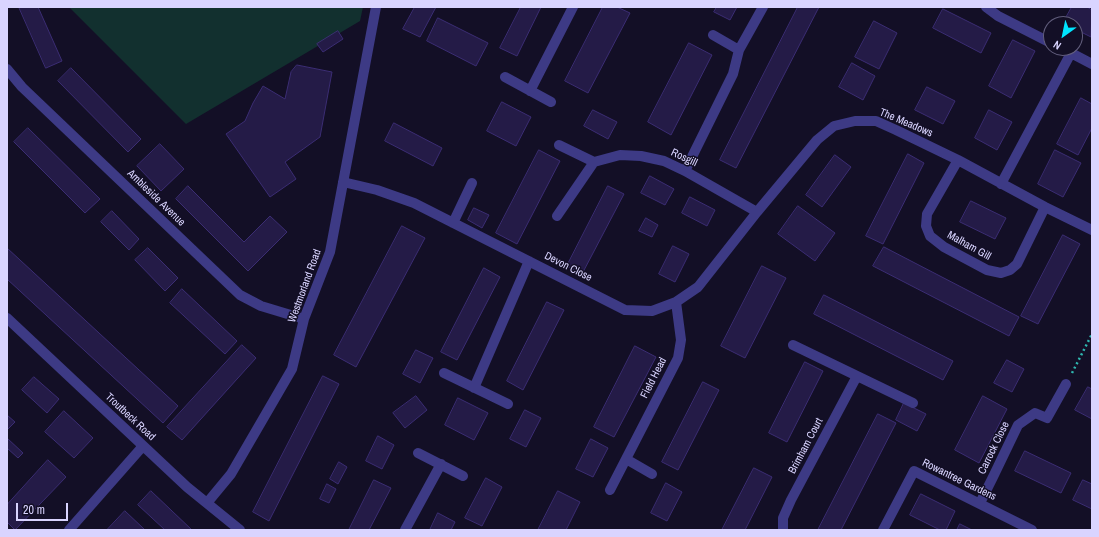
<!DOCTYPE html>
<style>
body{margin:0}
#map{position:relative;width:1099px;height:537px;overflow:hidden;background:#130f26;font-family:"Archivo Narrow",sans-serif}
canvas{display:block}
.frame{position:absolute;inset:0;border:8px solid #d9d4ff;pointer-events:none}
.north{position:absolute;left:1043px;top:16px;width:40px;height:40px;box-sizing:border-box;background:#130f26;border:1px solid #625e7d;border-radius:50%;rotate:213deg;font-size:11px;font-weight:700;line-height:16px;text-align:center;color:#d9d4ff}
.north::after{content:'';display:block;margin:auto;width:14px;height:18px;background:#00e5ff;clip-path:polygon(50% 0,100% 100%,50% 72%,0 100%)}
.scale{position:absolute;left:16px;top:503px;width:52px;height:18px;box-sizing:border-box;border:2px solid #d9d4ff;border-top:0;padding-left:5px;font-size:12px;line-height:14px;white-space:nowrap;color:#d9d4ff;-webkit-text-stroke:3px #130f26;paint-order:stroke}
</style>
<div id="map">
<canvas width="1099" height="537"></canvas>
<div class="frame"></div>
<div class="north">N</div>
<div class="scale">20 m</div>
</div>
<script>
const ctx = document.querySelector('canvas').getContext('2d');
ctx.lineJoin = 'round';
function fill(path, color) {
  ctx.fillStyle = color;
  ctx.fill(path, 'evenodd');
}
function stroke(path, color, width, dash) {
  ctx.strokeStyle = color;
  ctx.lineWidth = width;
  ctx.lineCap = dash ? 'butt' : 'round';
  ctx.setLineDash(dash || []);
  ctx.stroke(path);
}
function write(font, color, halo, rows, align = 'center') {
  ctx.font = font + ' "Archivo Narrow",sans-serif';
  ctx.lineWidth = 3;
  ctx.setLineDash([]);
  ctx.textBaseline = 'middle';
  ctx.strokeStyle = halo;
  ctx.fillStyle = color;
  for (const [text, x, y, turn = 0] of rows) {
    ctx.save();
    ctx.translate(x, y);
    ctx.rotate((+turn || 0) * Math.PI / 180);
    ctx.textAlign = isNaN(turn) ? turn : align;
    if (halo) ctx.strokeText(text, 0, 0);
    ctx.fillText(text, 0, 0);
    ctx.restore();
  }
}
fill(new Path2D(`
 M69,7H363L360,21L186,124Z`), '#12302f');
const building = new Path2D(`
 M19,7H38L62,61L46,68Z
 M415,7H436L420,37L403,29Z
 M521,7H541L517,56L500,48Z
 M603,7H617L630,13L588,93L565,81Z
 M717,7H737L730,20L714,12Z
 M798,7H819L736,168L720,160Z
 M1072,7H1087L1092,10L1091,37L1075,29V24L1063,23Z
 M943,9L991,33L981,53L933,28Z
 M438,18L488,43L476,66L427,41Z
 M874,21L897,33L879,69L855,57Z
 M338,31L343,39L323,52L317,44Z
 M1013,40L1035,51L1011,98L989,86Z
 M689,43L712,55L671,135L648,122Z
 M852,63L875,76L863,100L839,87Z
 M297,65L332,72L320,137L285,162L296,179L270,197L226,134L245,121L253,103L263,86L285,99L291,72Z
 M71,68L141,139L128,152L58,81Z
 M927,87L955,101L943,124L915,110Z
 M1081,98L1092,104V128L1078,155L1057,144Z
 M502,102L531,117L516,146L487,131Z
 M593,110L617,122L608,139L584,126Z
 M989,110L1012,122L997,150L975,138Z
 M394,123L442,148L433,166L385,141Z
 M28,128L100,199L85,213L14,142Z
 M160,144L184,169L161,191L137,166Z
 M539,150L560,161L517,244L496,233Z
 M1055,150L1081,163L1063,197L1038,184Z
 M908,154L924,163L883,244L866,236Z
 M835,155L851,167L822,207L806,195Z
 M650,176L674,189L665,205L641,193Z
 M188,186L244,242L270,216L287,232L248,271L176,199Z
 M608,186L624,194L582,274L567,266Z
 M690,197L715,210L707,226L682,213Z
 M971,201L1006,218L995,239L960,222Z
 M798,206L835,233L815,261L778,234Z
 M474,208L489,215L482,228L468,220Z
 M112,211L139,239L129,250L101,222Z
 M646,218L658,225L652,237L639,231Z
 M402,226L425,238L356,367L334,355Z
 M1063,235L1080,244L1038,324L1021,316Z
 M673,246L689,254L675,282L659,274Z
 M884,247L1019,317L1009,336L873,266Z
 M7,248L178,406L163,423L7,279Z
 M148,248L178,278L165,291L135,260Z
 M762,266L786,278L745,358L721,346Z
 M484,268L500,277L457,360L441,352Z
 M182,289L237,341L225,354L170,303Z
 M824,295L953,361L943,380L814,314Z
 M547,302L564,310L523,390L507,381Z
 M242,345L256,358L182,440L167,427Z
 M635,346L656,357L614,437L594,427Z
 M416,350L433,358L420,383L403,374Z
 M1007,360L1024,369L1012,392L994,383Z
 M805,362L823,371L787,442L769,433Z
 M323,376L339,384L269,521L253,512Z
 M34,377L59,399L47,413L22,390Z
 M703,382L719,390L678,470L662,462Z
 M1088,387L1092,389V419L1075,410Z
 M416,396L427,410L405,428L393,413Z
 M983,396L1007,409L979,463L955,450Z
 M458,398L488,413L474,440L445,425Z
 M904,403L926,414L917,431L896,420Z
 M525,410L541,418L526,447L510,439Z
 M64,411L93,438L74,458L45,432Z
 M878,414L896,423L841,530H818Z
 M7,415L15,422L7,430Z
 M378,436L394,445L382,469L366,461Z
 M7,438L23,453L18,458L7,448Z
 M591,439L608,448L593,477L576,469Z
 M1025,451L1071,473L1061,493L1015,471Z
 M48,460L66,477L15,530L7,522V505Z
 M339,462L347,467L338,484L330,479Z
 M754,468L772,477L745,530H722Z
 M486,478L502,487L482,526L465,518Z
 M374,480L391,488L369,530H349Z
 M1083,480L1092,484V509L1073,500Z
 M666,483L682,492L667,521L651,513Z
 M327,484L336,489L329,503L320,499Z
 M151,491L192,530H165L138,505Z
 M558,491L580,502L566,530H538Z
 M921,494L955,511L946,530H940L910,515Z
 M125,511L144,529L143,530H107Z
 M438,513L455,522L451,530H430Z
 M960,524L972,530H957Z`);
fill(building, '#241b47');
stroke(building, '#3b2d73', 1);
stroke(new Path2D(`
 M1072,373L1092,334`), '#2fb8b0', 2.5, [2, 3]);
stroke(new Path2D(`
 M986,7L998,16L1051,43
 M713,35L739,50
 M1071,53L1092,64
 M7,69L22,87L240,295L261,306L304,319
 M505,77L551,102
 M530,91L573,7
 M559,145L594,162
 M958,160L927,214L926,226L930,236L944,247L987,270L1001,273L1010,270L1017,264L1045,207
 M685,171L733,74L739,50L763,7
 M343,182L377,190L414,203L625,310L652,311L676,302L698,287L757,212L817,140L834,126L855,121H876L896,130L958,160L1045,207L1092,230
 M1001,184L1071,53L1061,48
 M557,216L594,162L620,155L641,156L664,161L685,171L757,212
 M453,223L472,183
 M7,318L187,487L240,530
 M793,345L913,403
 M444,373L508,404
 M474,388L529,261
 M418,453L463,476
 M626,459L652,474
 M610,490L678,358L681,340L676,302
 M207,503L231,474L292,369L304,319L330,252L376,7
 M980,503L993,477L1018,425L1035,413L1047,418L1066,384
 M69,530L143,446
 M405,530L441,464
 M783,530V518L791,500L857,376
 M883,530L914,471L1032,530`), '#3d3a85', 10);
write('11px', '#d9d4ff', '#130f26', [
 ["The Meadows",906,123,23],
 ["Rosgill",684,158,25],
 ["Ambleside Avenue",156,198,44],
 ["Malham Gill",969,246,29],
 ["Devon Close",568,267,27],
 ["Westmorland Road",305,286,-70],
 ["Field Head",654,378,-63],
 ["Troutbeck Road",130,417,43],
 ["Brimham Court",806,446,-62],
 ["Carrock Close",994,448,-64],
 ["Rowantree Gardens",959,480,26]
]);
</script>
